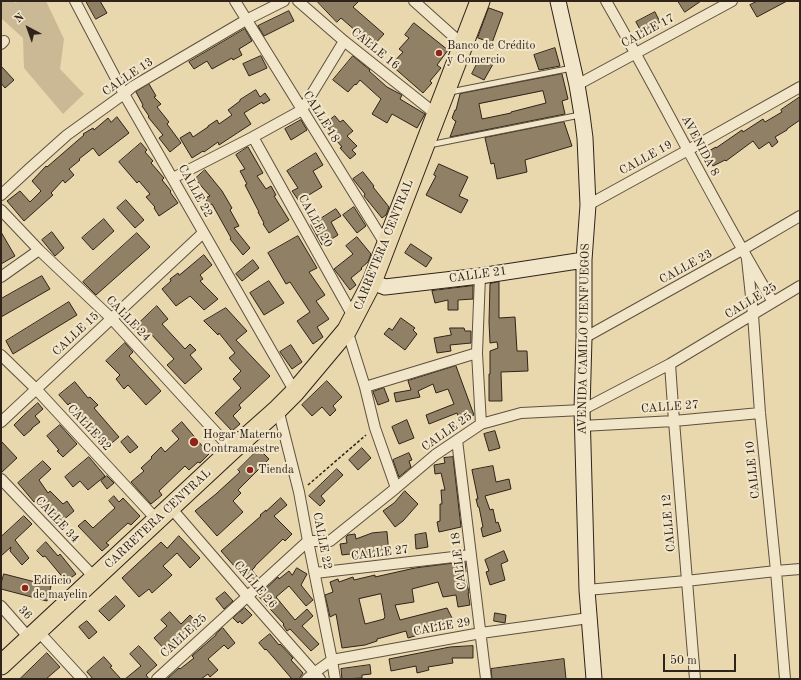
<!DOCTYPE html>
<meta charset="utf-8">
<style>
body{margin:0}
#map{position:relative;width:801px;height:680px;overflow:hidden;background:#e9d8ad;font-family:"Old Standard TT",serif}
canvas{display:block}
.frame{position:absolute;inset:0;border:2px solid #30231a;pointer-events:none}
.north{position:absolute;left:8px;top:8px;width:40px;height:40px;-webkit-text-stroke:3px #f1e6ca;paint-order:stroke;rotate:319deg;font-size:11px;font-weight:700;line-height:16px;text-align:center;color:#30231a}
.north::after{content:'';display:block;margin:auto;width:14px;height:18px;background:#30231a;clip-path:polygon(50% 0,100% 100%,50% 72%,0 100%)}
.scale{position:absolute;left:663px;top:654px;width:73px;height:18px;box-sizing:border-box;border:2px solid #30231a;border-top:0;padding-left:5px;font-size:12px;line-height:14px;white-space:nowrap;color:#30231a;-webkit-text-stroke:3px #f1e6ca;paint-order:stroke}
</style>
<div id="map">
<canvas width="801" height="680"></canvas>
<div class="frame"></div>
<div class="north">N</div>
<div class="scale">50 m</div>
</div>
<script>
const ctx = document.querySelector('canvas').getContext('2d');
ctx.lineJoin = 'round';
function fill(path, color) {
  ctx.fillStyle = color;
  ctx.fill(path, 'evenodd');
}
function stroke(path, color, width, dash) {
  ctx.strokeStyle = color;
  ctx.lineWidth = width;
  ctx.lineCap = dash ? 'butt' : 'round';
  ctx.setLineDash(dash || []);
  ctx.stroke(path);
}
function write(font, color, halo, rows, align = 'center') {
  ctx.font = font + ' "Old Standard TT",serif';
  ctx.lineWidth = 4;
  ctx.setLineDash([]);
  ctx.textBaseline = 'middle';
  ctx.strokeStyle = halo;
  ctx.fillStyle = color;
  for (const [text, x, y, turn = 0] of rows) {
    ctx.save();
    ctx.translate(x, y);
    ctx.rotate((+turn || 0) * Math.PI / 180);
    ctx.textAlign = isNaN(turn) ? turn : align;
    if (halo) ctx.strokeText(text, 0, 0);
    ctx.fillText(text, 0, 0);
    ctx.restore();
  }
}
fill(new Path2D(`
 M1,1H14L15,3L20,1H46L64,39L60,69L84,94L63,114L24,68L23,38L1,18Z`), '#cab994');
const building = new Path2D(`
 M86,1H100L107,13L96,19Z
 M317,1H359L353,7L384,34L373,46L341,18L337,22Z
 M678,1H701L685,12Z
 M758,1H787L757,17L750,5Z
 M489,8L503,13L492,43L478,38Z
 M289,11L294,21L264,36L258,26Z
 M655,12L660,22L642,33L636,22Z
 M414,23L448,50L437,65L441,68L430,81L432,83L423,93L391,65L403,52L399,49L409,38L405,35Z
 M245,29L252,41L239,49L242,55L233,60L232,58L212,69L207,61L194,69L189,62Z
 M555,48L560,66L539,70L534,55Z
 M261,56L267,68L249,76L243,64Z
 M353,56L370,70L369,71L387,87L402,95L400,99L425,114L417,128L392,114L387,123L372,114L381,99L360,80L356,85L355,84L348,92L333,80Z
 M480,58L493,64L484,80L472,74Z
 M1,66L14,80L5,88L1,83Z
 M562,74L568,99L562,101L565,114L450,137L456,121H455L452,118L455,110H456L460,94ZM543,91L546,103L511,112V113L482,119L479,104Z
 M149,84L156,96L154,97L161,104L157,107L169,122L167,124L181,143L170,152L159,138L163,135L148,117L149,116L142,106L143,105L136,92Z
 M256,90L260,97L265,93L270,100L263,104L262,102L244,113L251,124L219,145L218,142L204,152L203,151L192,158L180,138L190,132L193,137L208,127V126L217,120L219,124L232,115L228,110L240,101V100Z
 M800,97V120L787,129V130L775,137L778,142L772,147L769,142L759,149L753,141L726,161L725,160L713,166L705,153L716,147V148L742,130L743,132L763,119L765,122L782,112L781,110Z
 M335,116L340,122L343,120L353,131L347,136L357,146L352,150L356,154L350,159L340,148L342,147L331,134L332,133L325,124Z
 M117,117L129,133L99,156L93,148L79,159L80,160L69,169L74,175L65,183L63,180L51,193L53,195L24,221L7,201L20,191L30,202L41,191L32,181L46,166L47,167L84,135L83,134L93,128L94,130L108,118L111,122Z
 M301,120L307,130L291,140L285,129Z
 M564,122L572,146L525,160L527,172L497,179L494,163L491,164L485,138Z
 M141,143L147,150L145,152L153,161L151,163L164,178L162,180L171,191L170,192L178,203L159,216L154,208L155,207L146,197L150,194L139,181L137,183L119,162Z
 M248,147L263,173L257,176L266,189L271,186L276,195L274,196L289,220L269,233L263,224L264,223L258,212H259L245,185L247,184L240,171L245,169L236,155Z
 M316,153L323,165L313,171L322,187L299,201L292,191L298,188L287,171Z
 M439,164L468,177L459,196L468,200L461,213L426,195L436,176L434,175Z
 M205,170L222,191L232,208L230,210L239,226L234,228L250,248L243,255L230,239L231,238L212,204L209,205L205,198L210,196L195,179Z
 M363,172L374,186L373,187L389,207L386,215L382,218L364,196L365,194L353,179Z
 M126,200L144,220L135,228L117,208Z
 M354,207L366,226L357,233L343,215Z
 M336,209L341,216L331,222L338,235L322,245L311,225Z
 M104,219L114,231L93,250L82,238Z
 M1,232L15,256L1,264Z
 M52,232L64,248L55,256L42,240Z
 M137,233L150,247L96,295L83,282Z
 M298,236L317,268L309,272L325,295L316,301L329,319L317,327L323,337L313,344L297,321L310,312L290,282L286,284L268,253Z
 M357,237L371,254L368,262L361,268L362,269L351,278L356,285L350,290L334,269L353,254L346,246Z
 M411,244L432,258L426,267L405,253Z
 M204,255L212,265L200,275L203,279L200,281L218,299L204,310L190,296L176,306L162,289L171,281L170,279L178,273L179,275Z
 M253,260L259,268L242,281L236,274Z
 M42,276L50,289L1,317V299Z
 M269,281L284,303L264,315L250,293Z
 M499,282V318L515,317L517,351H527L528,371L501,372L502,401H489V374H490V351L498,348L497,342L490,343L489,322L490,284Z
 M473,286V299L458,300V310H448V300L435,303L432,291Z
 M69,302L77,315L13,354L6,341Z
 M157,306L168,319L162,324L185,349L190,344L196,350L190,355L202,369L185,384L167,365L174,359L151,334L145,339L135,327Z
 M226,308L247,331L236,340L270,376L239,405L241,408L233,416L240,424L232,431L215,413L241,388L233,379L241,371L229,358L235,353L219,333L218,335L204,321Z
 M401,318L415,328L413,330L417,334L405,350L384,334L389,328L392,330Z
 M450,328H464L465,331H471V343L450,345L451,351L437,353L434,338L451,335Z
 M125,343L133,352L129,356L161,391L146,405L128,385L124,389L116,379L120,375L106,361Z
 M291,345L302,362L292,369L280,352Z
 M456,366L474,415L460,421L457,413L429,424L426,415L454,404L448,389L436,393L433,384L418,391L420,397L396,402L394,393L411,390L408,381Z
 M327,381L342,397L333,406L336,410L330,416L322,407L312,416L302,405Z
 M75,382L88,398L90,397L98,405L94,408L119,437L107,447L83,420L84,419L70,403L68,405L59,395Z
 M384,388L389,401L378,405L373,392Z
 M38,403L43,409L35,416L40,422L32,428V429L24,436L14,425L23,416Z
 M407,420L414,438L399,444L392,427Z
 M182,422L209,454L200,463L198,462L189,470L185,466L159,491L162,495L151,504L131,482L144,471L141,468L152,458L151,457L161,447L165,452L179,439L172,431Z
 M60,425L77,444L63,457L57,451L59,450L47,436Z
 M495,431L500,448L489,451L484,434Z
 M128,436L138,447L130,453L121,442Z
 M1,441L17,458L1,473Z
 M362,448L371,458L358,470L349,460Z
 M259,449L269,459L238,490L241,493L233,501L243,512L217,536L195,511L216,494L240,472L238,470Z
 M409,453L412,460L409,461L411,467L399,477L393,460Z
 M89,457L105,476L88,490L80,481L73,487L65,477Z
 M453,457L461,527L439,532L437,522L440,521V504H442L441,490H445L441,473L435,474L434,465L445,463L444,458Z
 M43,461L51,469L39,480L48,493L50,491L63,504L67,501L74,511L56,526L45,513L34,501V502L18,483Z
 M493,466L496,482L509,479L511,489L485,496L490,510L493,509L496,523L498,522L501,531L483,537L481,528L483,527L479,507H478L476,499H478L472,470Z
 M337,469L343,475L321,496L325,501L320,506L309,496Z
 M107,476L114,483L107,489L101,481Z
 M405,491L418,504L403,521L395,527L383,511L394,503Z
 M114,496L119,502L123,498L140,516L131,525L128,523L106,543L109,545L102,551L78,526L85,520L93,528L115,508L109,501Z
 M281,498L287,505L274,516L292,534L285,541L283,539L255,566V567L252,570L258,578L251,585L221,551L261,516L260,515L266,510V511Z
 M24,516L32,524L15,540L29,558L22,565L10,551L11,547L1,556V537Z
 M387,532L389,554L378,555L377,551L361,557L351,558L350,554L342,555L340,544L347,543L346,537L348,535L355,534L356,539L372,533Z
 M426,533L428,547L416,549L415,535Z
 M179,536L200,558L190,568L177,553L163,566L172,575L152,593L149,589L139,597L122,578L161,542L167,548Z
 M46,542L58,556L60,554L76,574L68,580H65L45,556L43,557L37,551Z
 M504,551L508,561L501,564L505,580L490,585L486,572L489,571L485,560Z
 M465,562L466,572L464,573L469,592V593H468L470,605L458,607L456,595L443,597L438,582L412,589L414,602L395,605L400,620L447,608L453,620L442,625V623L417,630L418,635L408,638L406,631L377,639V641L365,645L342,648L336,614L330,617L325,595L333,592L330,582L338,579L339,582L353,577L354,580L375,575V577L415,568ZM381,594L385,617L384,618V619L365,624L359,599Z
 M297,568L307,574L301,585L313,600L306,606L289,586L276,597L295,620L307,609L313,616L302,626L319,644L311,651L290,629L287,631L283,625L284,624L258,596L278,577L279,579L289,571L292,575Z
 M4,574L51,586L47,601L1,589V584Z
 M225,592L233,601L224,609L216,599Z
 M116,596L125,606L109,621L99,611Z
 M245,608L252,615L242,624L240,621L238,623L233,618Z
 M170,612L181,624L190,615L200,626L182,642L181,641L168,653L154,638L167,626L161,620Z
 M495,613L506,615L505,623L494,621Z
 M87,621L97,632L89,639L79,627Z
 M223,628L235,643L228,649L224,645L208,659L218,670L210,677L208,674L201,679H167L179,668L180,669L194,658L192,656L216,635V634Z
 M270,634L279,645L280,644L293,658L291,660L303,673L299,679H292L274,658L266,649L265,650L259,643Z
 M139,646L157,665L146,675L149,679H125L141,666L130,654Z
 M473,646V658H452L453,663L428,667L429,670L417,673L416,666L391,671L389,659L450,647Z
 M47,653L60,667L46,679H20Z
 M104,657L112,666L110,667L121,679H93L87,672Z
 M564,659L566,679H492L491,669Z
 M370,665L371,674L362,675V678L342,679L341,669Z`);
fill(building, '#908166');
stroke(building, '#30231a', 1);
const lane = new Path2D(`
 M450,92L572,68
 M429,145L580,115`);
const street = new Path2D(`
 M75,1L124,94L295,392
 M235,1L386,245
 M298,1L344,41L437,115
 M414,1L463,45
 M606,1C663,100 714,204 773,302
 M1,44L4,41
 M577,85L732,1
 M253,137L354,318
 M173,178L253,137L302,110L344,41
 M1,195L29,169L67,135L124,94L132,87L246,20L284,1
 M588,205L688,150L800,87
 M1,210L39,250L111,318L232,450
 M747,259L753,315L760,413L776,571L785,679
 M480,276L477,353L481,424
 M1,277L39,250
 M347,330L365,387L375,428L396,488
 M584,338L742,250L800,216
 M1,355L36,389L157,520
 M670,364L674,421L695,679
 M365,387L477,353
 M278,409L299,492L308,541L332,660L335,679
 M1,422L203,233
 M582,426L674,421L760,413
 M457,440L486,679
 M1,479L95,578
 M171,508L247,596L320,679
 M315,573L471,555
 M587,590L686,581L776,571L800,569
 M1,606L30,639
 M38,631L82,679
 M157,679L308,541H330L396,488L435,455L481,424L521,413L582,410L670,364L800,286
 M307,679L314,673L332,660L481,633L589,618`);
const secondary = new Path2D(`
 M558,1L577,85L582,115L585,138L588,205L584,260V338L582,410L587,590L594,679
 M372,282L385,287L480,276L584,260`);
const highway = new Path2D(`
 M1,665L232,450L278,409L295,392L347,330L372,282L480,1`);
stroke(lane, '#5e503f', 7);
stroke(street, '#5e503f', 12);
stroke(secondary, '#30231a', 17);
stroke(highway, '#30231a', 21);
stroke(new Path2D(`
 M308,485L366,435`), '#30231a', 1.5, [3, 2]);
stroke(lane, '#f1e6ca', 5);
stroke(street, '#f1e6ca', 10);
stroke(secondary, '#f1e6ca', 15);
stroke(highway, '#e9d8ad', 19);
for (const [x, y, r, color] of [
 [439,53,4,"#8f2418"],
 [194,442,5,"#8f2418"],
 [250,470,4,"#8f2418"],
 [25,588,4,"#8f2418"]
]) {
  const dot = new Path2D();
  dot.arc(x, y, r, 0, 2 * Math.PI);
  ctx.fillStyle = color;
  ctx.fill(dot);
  stroke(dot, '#f1e6ca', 1.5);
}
write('12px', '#30231a', '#f1e6ca', [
 ["CALLE 17",648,31,-28],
 ["CALLE 16",375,49,39],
 ["CALLE 13",128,77,-34],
 ["CALLE 18",321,117,58],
 ["AVENIDA 8",700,146,62],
 ["CALLE 19",646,158,-29],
 ["CALLE 22",195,191,61],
 ["CALLE 20",315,221,61],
 ["CARRETERA CENTRAL",384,245,-68],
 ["CALLE 23",686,267,-29],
 ["CALLE 21",478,275,-8],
 ["CALLE 25",751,301,-31],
 ["CALLE 24",128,319,46],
 ["CALLE 15",76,334,-43],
 ["AVENIDA CAMILO CIENFUEGOS",584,339,-89],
 ["CALLE 27",670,407,-4],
 ["CALLE 32",89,428,47],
 ["CALLE 25",447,432,-35],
 ["CALLE 10",753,470,-96],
 ["CARRETERA CENTRAL",158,519,-43],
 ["CALLE 34",57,520,47],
 ["CALLE 12",669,523,-95],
 ["CALLE 22",322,541,79],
 ["CALLE 27",380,553,-7],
 ["CALLE 18",459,561,-97],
 ["CALLE 26",255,585,49],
 ["36",25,613,48],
 ["CALLE 29",442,627,-10],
 ["CALLE 25",184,636,-43]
]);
write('12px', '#30231a', '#f1e6ca', [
 ["Banco de Crédito",447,46],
 ["y Comercio",447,60],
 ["Hogar Materno",203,435],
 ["Contramaestre",203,449],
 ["Tienda",258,470],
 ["Edificio",33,581],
 ["de mayelin",33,595]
], 'left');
</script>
